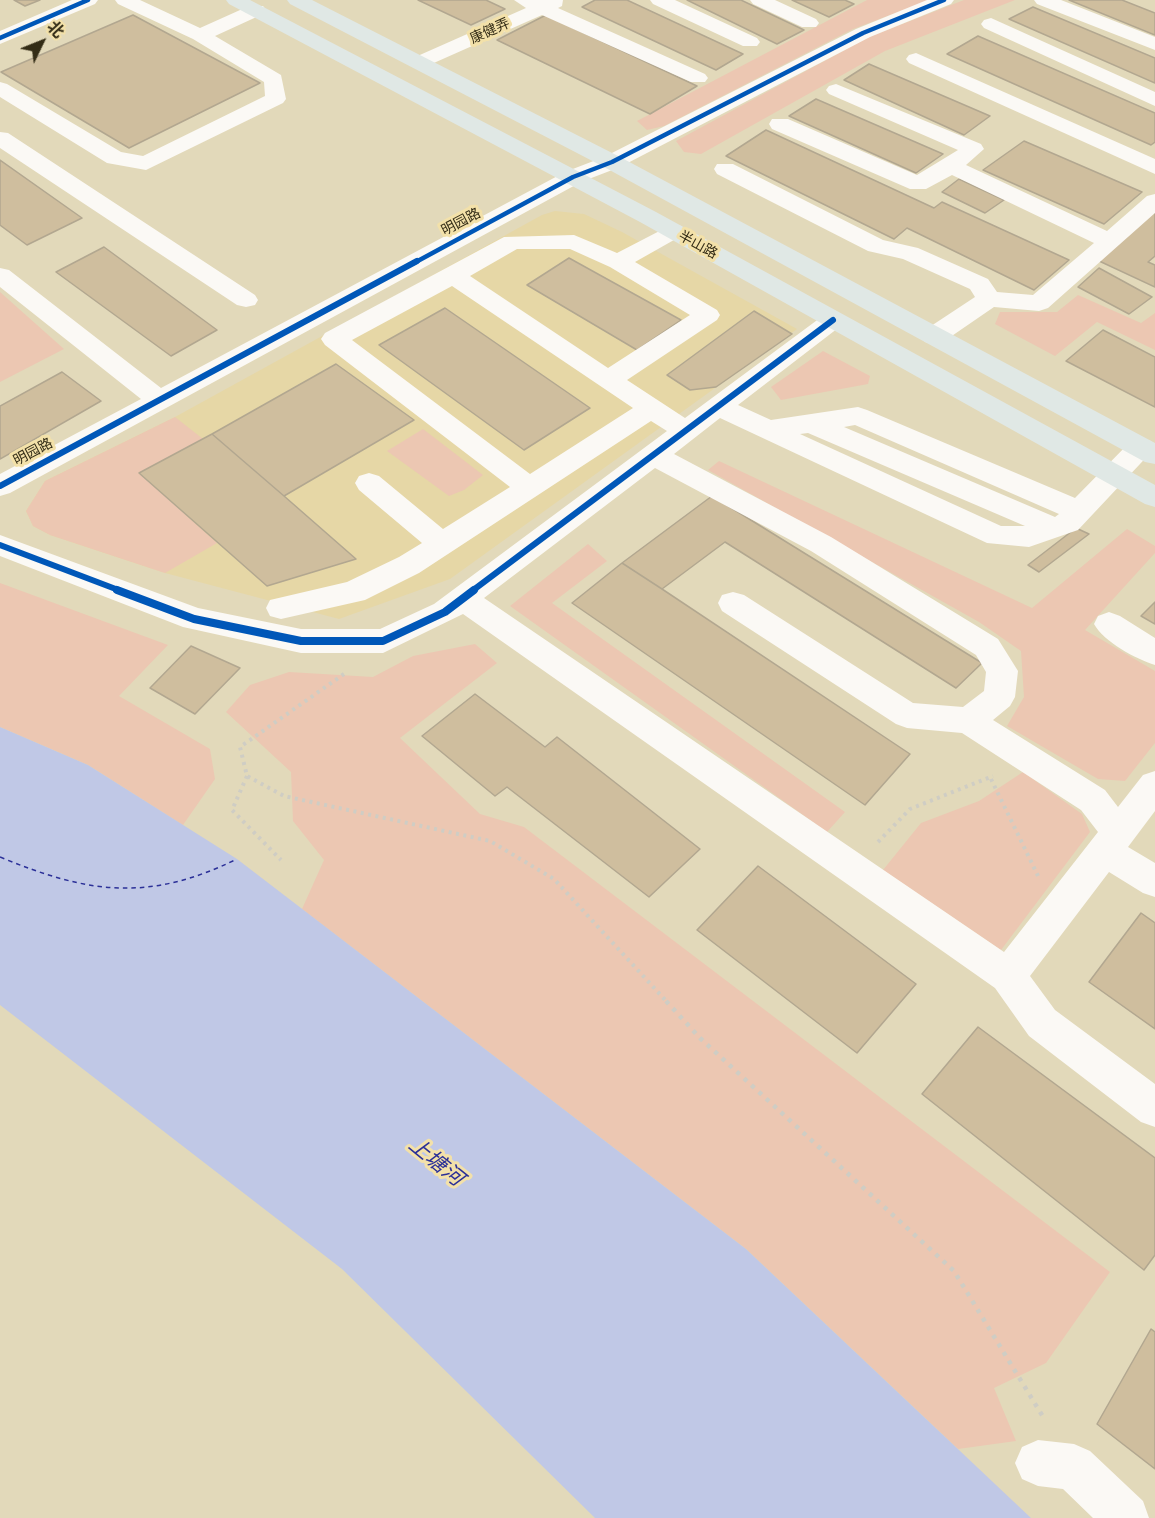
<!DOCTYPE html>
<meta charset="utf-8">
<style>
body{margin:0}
#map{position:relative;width:1155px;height:1518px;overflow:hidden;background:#e2d9ba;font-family:Raleway,"Noto Sans SC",sans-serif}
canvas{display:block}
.north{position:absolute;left:12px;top:12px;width:60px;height:60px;-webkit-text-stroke:4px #f3e1a9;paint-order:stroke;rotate:47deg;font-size:16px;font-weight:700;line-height:24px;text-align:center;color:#332c16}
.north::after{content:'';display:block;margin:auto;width:21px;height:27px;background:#332c16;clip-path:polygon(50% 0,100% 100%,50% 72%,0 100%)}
</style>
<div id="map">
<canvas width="1155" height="1518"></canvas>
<div class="north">北</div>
</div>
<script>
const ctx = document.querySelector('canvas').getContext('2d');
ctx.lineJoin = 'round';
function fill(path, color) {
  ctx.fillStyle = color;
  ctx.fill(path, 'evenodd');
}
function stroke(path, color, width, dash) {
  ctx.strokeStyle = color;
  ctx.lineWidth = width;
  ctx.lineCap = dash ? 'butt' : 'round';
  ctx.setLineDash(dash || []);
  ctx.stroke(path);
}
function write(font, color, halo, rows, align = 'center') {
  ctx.font = font + ' Raleway,"Noto Sans SC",sans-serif';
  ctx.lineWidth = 6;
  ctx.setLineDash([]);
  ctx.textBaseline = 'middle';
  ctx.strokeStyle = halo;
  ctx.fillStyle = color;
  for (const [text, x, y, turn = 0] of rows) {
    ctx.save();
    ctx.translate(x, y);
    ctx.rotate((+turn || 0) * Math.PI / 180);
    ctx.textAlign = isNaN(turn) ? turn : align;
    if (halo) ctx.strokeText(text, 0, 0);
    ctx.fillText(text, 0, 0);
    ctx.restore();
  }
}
fill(new Path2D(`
 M555,211L584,214L622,232L797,329L450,579L339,619L165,573L50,535L33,526L26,511L45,481L175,417L542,215Z`), '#e6d7a6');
fill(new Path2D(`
 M867,0H930L853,29L664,126L647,130L637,121Z
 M964,0H1015L885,51L701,154L684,152L676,141L869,37Z
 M0,292L64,349L0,382Z
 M1078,295L1141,323L1155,313V350L1097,322L1055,356L995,324L1000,312H1057Z
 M823,351L870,376L868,384L781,400L771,387Z
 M175,417L203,439L139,473L217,543L165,573L50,535L33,526L26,511L45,481Z
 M423,429L483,475L464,490L449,496L387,451Z
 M719,461L1032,608L1127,529L1155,546V553L1085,630L1155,671V743L1125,781L1098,779L1007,726L1024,697L1021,651L979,622L708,470Z
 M588,544L607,561L552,603L845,812L827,832L510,606Z
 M0,583L168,645L119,696L210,749L215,779L183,825L88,765L0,727Z
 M475,644L497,663L400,738L480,814L524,827L1110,1272L1046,1363L994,1388L1016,1441L958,1449L746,1249L302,909L324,860L293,821L291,772L226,712L250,685L289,672L373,677L413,656Z
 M1023,772L1082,814L1090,832L1001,950L883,870L921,823L979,801Z`), '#ecc7b2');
fill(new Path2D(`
 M0,727L88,765L237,859L746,1249L1031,1518H595L342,1269L0,1005Z`), '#c0c8e6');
stroke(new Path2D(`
 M0,857C89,894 149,902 237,859`), '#2b3098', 1.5, [4.5, 4]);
const building = new Path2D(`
 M14,0H40L25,6Z
 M418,0H486L505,9L471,25Z
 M595,0H627L743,54L716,70L582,7Z
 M687,0H741L804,30L777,44Z
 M792,0H845L854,4L829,17Z
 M1069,0H1122L1155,13V35Z
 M1033,7L1155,58V83L1009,19Z
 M133,15L260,83L129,148L1,72Z
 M546,15L697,86L650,114L497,40Z
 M978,36L1155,113V142L1151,145L947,54Z
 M869,64L990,116L964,135L844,80Z
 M816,99L943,154L916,173L789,116Z
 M766,130L934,208L942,202L1069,260L1034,290L907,228L894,239L726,156Z
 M1024,141L1142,192L1104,224L983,170Z
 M0,160L82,218L27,245L0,225Z
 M959,179L1004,200L985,213L942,192Z
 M1155,211V256L1148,262L1155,265V287L1097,260Z
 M104,247L217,330L171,356L56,272Z
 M569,258L681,320L637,350L527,285Z
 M1099,268L1152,297L1129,314L1078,287Z
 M445,308L590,408L524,450L379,345Z
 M754,311L792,334L716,387L690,390L667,375Z
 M1103,330L1155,357V407L1066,361Z
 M336,364L414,420L284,496L212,434Z
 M62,372L101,401L0,459V406Z
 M212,434L284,496L356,559L267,586L139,473Z
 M712,496L982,663L956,688L725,542L662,589L622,563Z
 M1076,528L1089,534L1039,572L1028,565Z
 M622,563L662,589L910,754L865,805L572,603Z
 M1155,602V624L1141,616Z
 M191,646L240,668L195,714L150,688Z
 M475,694L545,747L557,737L700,849L649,897L507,787L495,796L422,736Z
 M758,866L916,984L857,1053L697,930Z
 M1141,913L1155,923V1029L1089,982Z
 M978,1027L1155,1158V1255L1144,1270L922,1094Z
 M1151,1329L1155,1332V1469L1097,1424Z`);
fill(building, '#cfbe9e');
stroke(building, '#b2a790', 1.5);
stroke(new Path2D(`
 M344,674L240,747L247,776L284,796L490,841L554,879L668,1003
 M247,776L232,810L281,860
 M991,779L1038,876
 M878,842L910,809L993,776`), '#cfcdc4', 4, [3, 4.5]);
stroke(new Path2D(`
 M666,1001L700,1038L954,1271L1045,1420`), '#cfcdc4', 4.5, [4, 6]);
fill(new Path2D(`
 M72,0H98L95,4L0,44V31Z
 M115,0H140L200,28L249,6H263L266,10L263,14L215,36L281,75L286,99L283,103L146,170L107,163L0,97V82L7,84L121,152L143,156L265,96L264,82L193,39L118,4Z
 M514,0H563L562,6L558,8L705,74L708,78L705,82H691L542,15L427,66H413L410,62L413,58L526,8Z
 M650,0H675L757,38L760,42L757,46H743L653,4Z
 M750,0H775L816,19L819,23L816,27H802L753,4Z
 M927,0H954L951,4L870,37L620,167L581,182L10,493L0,496V474L141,399L0,287V268L9,270L161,388L565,172L604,157L856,29Z
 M1034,0H1061L1155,37V50L1037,4Z
 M991,18L1155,92V106L984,28L981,24L984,20Z
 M916,53L1155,159V174L909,63L906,59L909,55Z
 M836,84L981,144L984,149L966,165L1107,231L1147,196L1155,194V213L1048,308L1039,311L994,307L943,342L934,344L925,342L921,336L925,330L975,297L970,289L903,259L868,251L717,174L714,169L717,164H733L883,240L918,248L988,279L997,292L1033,295L1094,243L952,175L926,189H910L772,129L769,124L772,119H788L917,175L958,150L829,94L826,90L829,86Z
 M0,132L8,133L255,295L258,300L255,305L246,307L237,305L0,148Z
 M673,224L681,226L685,231L681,236L635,262L717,310L720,315L717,320L627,380L685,418L824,315L833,312L842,315L845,320L842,325L738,405L771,420L858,407L867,410L1075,498L1131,441L1141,439L1151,441L1155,448L1078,530L1029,547L987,543L720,418L674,454L831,537L998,639L1018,671L1015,697L1010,706L993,720L1105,790L1118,807L1143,775L1155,771V811L1128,847L1155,863V897L1143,893L1109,872L1030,976L1055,1010L1155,1084V1127L1141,1122L1029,1036L995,988L463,614L383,653H301L183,627L0,556V535L198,608L301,629H380L434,604L667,431L651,421L419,573L365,600L281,619L270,616L266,608L270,600L347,582L399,557L422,543L359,490L355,483L359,476L369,473L379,476L443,529L510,487L325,345L321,339L325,333L504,237L574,235L617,253ZM517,249H570L610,267L690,315L608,368L470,276ZM452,286L633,408L530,474L352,340ZM855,425L1059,514L1055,517L844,427ZM808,433L1025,526H1001L800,434ZM655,468L811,551L976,655L986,672L984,691L963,707L913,703L744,595L733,592L722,595L718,603L722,611L896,724L907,728L962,733L1081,810L1098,832L1004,952L484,598Z
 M1109,612L1120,616L1155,638V665C1136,659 1104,642 1094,624L1098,616Z
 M1038,1440L1074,1444L1090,1451L1143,1501L1149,1518H1093L1063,1489L1038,1486L1022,1479L1015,1463L1022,1447Z`), '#fbf9f5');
fill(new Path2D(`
 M226,0H250L656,212L1155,485V507L1145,504L640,222L229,4Z
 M287,0H312L620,157L1155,443V464L1145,462L604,167L290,4Z`), '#e0e8e5');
stroke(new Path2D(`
 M0,38L88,0
 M414,263L573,177L612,162L863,33L944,0`), '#0057b8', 4.5);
stroke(new Path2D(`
 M0,486L417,261
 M0,545L121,591
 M472,591L833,320`), '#0057b8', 6);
stroke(new Path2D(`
 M117,590L194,619L301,641H383L445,612L474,590`), '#0057b8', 8);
write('14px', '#332c16', '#f3e1a9', [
 ["康健弄",490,31,-24],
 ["明园路",461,222,-28],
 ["半山路",698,245,29],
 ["明园路",33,452,-28]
]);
write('italic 21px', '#2b3098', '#f3e1a9', [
 ["上塘河",436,1162,39]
]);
</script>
